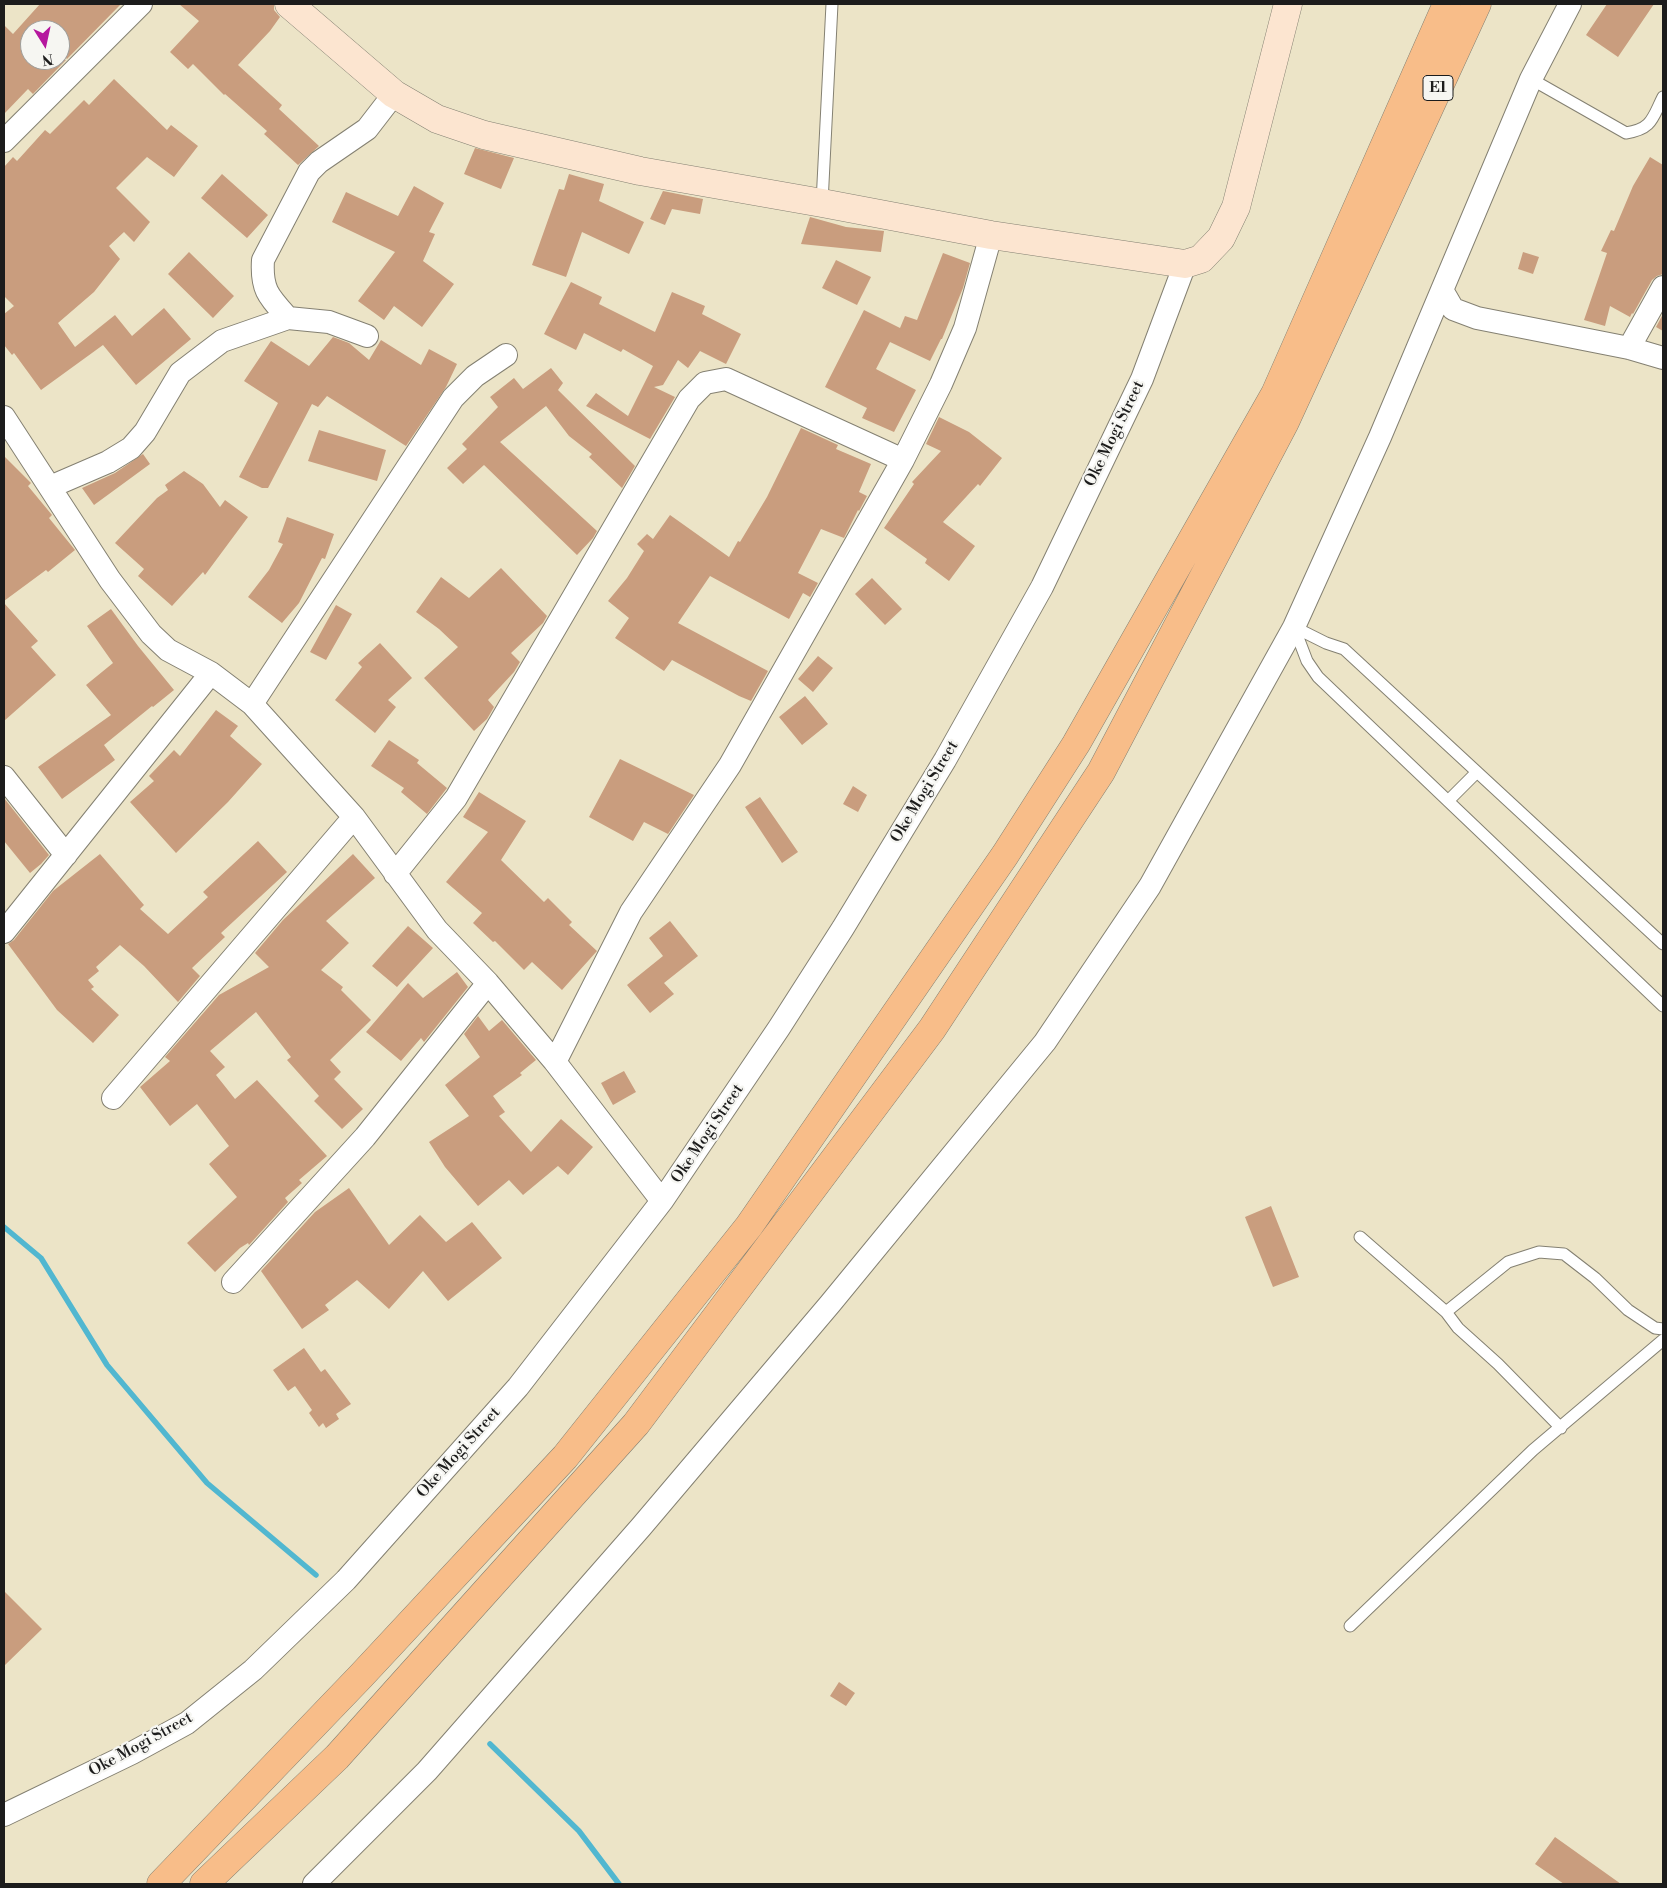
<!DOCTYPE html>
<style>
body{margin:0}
#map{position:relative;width:1667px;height:1888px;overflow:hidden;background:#ece4c7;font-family:"Libre Bodoni",serif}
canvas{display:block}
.frame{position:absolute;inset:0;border:5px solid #1c1c1c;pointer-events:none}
.north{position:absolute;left:20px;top:20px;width:50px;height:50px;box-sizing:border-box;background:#f6f6f2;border:1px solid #9f9f9c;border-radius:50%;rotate:170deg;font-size:14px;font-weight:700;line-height:20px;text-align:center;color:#1c1c1c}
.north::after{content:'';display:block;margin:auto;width:18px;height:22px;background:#b5179e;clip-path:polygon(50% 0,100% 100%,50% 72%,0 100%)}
</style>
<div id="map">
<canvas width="1667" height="1888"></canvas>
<div class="frame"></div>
<div class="north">N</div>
</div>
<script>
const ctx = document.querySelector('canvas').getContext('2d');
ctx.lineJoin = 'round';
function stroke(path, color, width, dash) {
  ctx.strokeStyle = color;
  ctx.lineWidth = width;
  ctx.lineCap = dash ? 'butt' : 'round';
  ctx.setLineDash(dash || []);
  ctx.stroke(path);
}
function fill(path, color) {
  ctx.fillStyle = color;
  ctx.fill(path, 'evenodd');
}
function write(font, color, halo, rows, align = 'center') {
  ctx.font = font + ' "Libre Bodoni",serif';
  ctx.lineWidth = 4.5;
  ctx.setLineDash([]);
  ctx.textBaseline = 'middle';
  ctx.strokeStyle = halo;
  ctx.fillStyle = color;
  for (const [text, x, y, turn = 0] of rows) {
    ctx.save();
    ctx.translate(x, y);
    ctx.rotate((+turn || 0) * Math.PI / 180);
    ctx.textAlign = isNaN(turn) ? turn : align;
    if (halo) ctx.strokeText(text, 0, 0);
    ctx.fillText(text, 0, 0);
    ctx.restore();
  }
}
stroke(new Path2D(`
 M4,1227L41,1258L107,1365L207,1483L316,1575
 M490,1744L579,1831L619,1884`), '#51b7d0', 5.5);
fill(new Path2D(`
 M40,4H121L67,59L60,52V30H30V60H66L33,94L28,89L4,114V25L13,34Z
 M179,4L274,5V10L280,17L270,31L238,65L282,105L279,109L319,146L298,165L264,134L267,131L225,94L224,95L193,64L188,69L170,52L199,21Z
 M1607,4H1654L1618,57L1586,35Z
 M114,79L167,130L171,125L198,146L174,177L147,157L116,188L150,222L134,242L124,232L109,246L120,259L94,292L58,323L75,347L115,315L132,336L164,308L191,339L136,385L103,345L41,390L14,353L12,355L4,345V314L14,306L4,296V167L13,157L17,161L45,130L50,134L84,100L89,105Z
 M475,148L514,158L501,189L464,174Z
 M1650,157L1663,165V274L1657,276L1652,280L1633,314L1632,313L1630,317L1610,306L1605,326L1584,320L1607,253L1601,251L1611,230L1614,231L1633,186Z
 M222,174L268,215L247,238L201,198Z
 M569,174L604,184L599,201L644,222L629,254L582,232L566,277L532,265L559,189L564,190Z
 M414,186L444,203L429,232L435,234L423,261L454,284L422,327L394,306L384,320L358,301L395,252L332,222L346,192L398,216Z
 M663,191L703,199L700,214L672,209L665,225L650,219Z
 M810,217L846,227L884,231L881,252L801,244Z
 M189,252L234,296L213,318L168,274Z
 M1523,252L1539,257L1533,274L1518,269Z
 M943,253L970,263L963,288L942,339H941L930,361L890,342L876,369L916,390L894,432L862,418L867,408L825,387L864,310L900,328L905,316L917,320Z
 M836,260L871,277L857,305L822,288Z
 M571,282L602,297L599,304L655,332L672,292L705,306L702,314L741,334L726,364L700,351L688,368L678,360L663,385L654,387L675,397L650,439L586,406L596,393L628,416L653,366L623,349L621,352L584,333L576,350L544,334Z
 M1663,314V331L1656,327Z
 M333,337L349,343L369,360L381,340L421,365L429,349L457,364L446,387L406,446L327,396L318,407L312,404L268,488H262L239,477L278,403L244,381L271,341L309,366Z
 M551,368L563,383L558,390L635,466L622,488L589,457L592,454L569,436L546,406L500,442L597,531L593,538L577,555L484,465L463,484L447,468L467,449L462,444L498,407L490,397L514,378L523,389Z
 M939,417L969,432L1002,458L980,486L978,484L943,522L975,546L949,581L925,563L927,559L884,528L914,484L912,482L941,451L926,444Z
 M801,428L838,445L836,449L871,464L859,492L867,496L859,511L858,510L844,538L821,529L798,573L818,583L810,597L803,593L789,619L710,576L678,623L768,671L751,701L739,696L672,660L664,671L615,638L629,618L608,601L627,578L644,551L637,544L647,534L653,539L670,515L729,557L738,541L740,542L767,497Z
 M319,430L386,450L377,481L308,461Z
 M143,454L150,464L94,505L82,488L115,473Z
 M4,456L31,483L28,486L52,515L49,518L75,550L48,572L46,570L4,601Z
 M184,471L203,484L220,507L225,500L248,517L205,575L203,572L172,606L138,576L144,569L115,543L157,498L168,490L165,485Z
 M287,517L334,534L325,559L322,558L299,603L282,623L248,597L269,570L283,544L278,542Z
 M501,568L547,616L543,623L511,653L520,662L514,672L488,700L494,707L487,719L474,731L424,678L458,647L439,629L416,612L441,577L469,598Z
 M872,578L902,609L885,625L855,594Z
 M4,603L38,641L31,647L56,675L4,721Z
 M336,605L352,614L326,660L310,652Z
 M111,609L138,646L174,690L153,707L152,706L104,745L115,760L62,799L38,767L111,715L86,685L113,663L87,626Z
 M380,643L412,678L388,700L396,707L375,733L335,700L362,667L358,663Z
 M818,656L833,668L813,692L798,679Z
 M805,696L828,724L802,745L779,717Z
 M216,710L238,726L230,736L262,764L228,802L176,853L130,802L154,781L149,776L174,750L180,756Z
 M389,740L419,760L417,763L447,788L427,814L401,792L404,788L371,766Z
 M620,759L694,795L668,834L644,822L633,841L589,817Z
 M853,786L867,795L858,812L843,804Z
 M479,792L526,821L501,860L544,902L548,898L572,922L569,925L597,951L562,990L532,962L524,970L495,941L493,942L473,923L482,913L446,882L488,832L463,817Z
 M760,797L798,852L782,863L745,807Z
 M4,798L49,855L41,864L30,873L4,841Z
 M258,841L287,872L221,933L225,937L192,968L200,976L178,1002L144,966L120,945L96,967L99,971L88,980L94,987L91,989L119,1015L93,1043L57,1010L8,944L14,940L53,891L100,854L144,905L140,909L168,934L208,897L203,892Z
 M353,854L375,878L326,921L349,943L321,970L343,987L341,990L371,1020L330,1060L341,1072L334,1079L363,1109L342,1129L314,1101L319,1096L287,1060L291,1057L256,1012L210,1051L225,1067L216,1075L235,1099L257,1080L327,1156L299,1180L302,1183L285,1198L288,1202L249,1245L248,1243L240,1248L215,1272L187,1243L237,1197L209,1164L229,1146L197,1104L170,1126L140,1087L170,1061L165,1057L219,995L269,967L255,953L283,920Z
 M670,921L698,956L664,983L674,994L650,1013L627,985L663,956L649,938Z
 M408,926L433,948L397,987L372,966Z
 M457,972L468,987L424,1042L421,1038L401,1061L366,1032L408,983L423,998Z
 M478,1016L489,1031L502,1020L536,1060L520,1073L522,1075L493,1096L505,1112L499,1116L531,1152L561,1119L593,1147L568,1175L558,1166L523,1195L509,1180L478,1206L445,1167L429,1142L469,1116L445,1085L480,1057L464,1034Z
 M624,1071L636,1092L613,1105L601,1083Z
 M349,1188L389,1245L420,1215L446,1242L472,1222L502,1258L448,1301L423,1271L389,1309L357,1280L325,1305L329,1310L302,1329L261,1271L315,1212Z
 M1271,1206L1299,1277L1273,1287L1245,1217Z
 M304,1348L321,1372L325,1369L351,1404L336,1414L339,1419L326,1428L323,1423L319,1427L309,1413L312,1410L295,1386L288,1391L273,1370Z
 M4,1591L42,1629L4,1666Z
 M839,1682L855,1693L846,1706L830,1696Z
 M1555,1837L1621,1884H1564L1535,1864Z`), '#c99d7e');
const lane = new Path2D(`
 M1531,79L1626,133C1652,129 1652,119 1663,97
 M822,203L832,4
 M1294,627L1307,661L1318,677L1663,1006
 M1294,627L1326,643L1344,649L1663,944
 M1448,801L1477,772
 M1360,1237L1446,1312L1458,1328L1498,1364L1561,1428
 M1446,1312L1508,1262L1539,1252L1564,1254L1595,1278L1628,1310L1655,1328L1663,1329
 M1350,1626L1533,1450L1663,1340`);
const street = new Path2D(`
 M4,141L141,4
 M1442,290L1453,309L1477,318L1629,348L1663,358
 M288,318C269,297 261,290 263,260L309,172L319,162L367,129L394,94
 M1629,348L1663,287
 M4,417L110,580L151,634L168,650L211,673L252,704L354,817L437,930L488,983L555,1062L662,1201
 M50,487L108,462L131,448L145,432L180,373L222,341L288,318L329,322L367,336
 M252,704L453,398L475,376L506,355
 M4,777L66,855
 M395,874L456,798L689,399L705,383L726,379L903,460
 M4,932L211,673
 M555,1062L631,912L730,765L903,460L941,384L965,328L991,235
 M113,1098L354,817
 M233,1282L365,1137L488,983
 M4,1815L132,1753L187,1723L253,1670L346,1580L518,1387L662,1201L779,1028L843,928L945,760L1042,587L1142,379L1185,264
 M314,1884L427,1771L641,1527L830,1304L1045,1042L1150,886L1294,627L1380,437L1531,79L1570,4`);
const secondary = new Path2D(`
 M289,4L394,94L437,119L484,135L640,171L822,203L991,235L1185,264L1201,259L1221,238L1236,207L1288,4`);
const highway = new Path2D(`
 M161,1884L361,1676L565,1457L749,1226L1005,855L1076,744L1275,394L1447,4
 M204,1884L337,1757L636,1424L932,1029L1101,772L1285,422L1477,4`);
stroke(lane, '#848072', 13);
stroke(street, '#848072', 24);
stroke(secondary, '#848072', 29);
stroke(highway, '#848072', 29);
stroke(lane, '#fff', 11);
stroke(street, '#fff', 22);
stroke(secondary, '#fce5d0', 28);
stroke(highway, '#f8bd89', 28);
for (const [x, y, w] of [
 [1438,88,30]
]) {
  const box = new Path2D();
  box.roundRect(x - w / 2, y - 12.5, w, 25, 4);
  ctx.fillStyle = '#f6f6f2';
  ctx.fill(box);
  stroke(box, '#1c1c1c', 1);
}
write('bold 15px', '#1c1c1c', null, [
 ["E1",1438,88]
]);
write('16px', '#1c1c1c', '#f6f6f2', [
 ["Oke Mogi Street",1115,434,-64],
 ["Oke Mogi Street",925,792,-59],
 ["Oke Mogi Street",708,1134,-56],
 ["Oke Mogi Street",459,1453,-48],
 ["Oke Mogi Street",141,1745,-29]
]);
</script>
